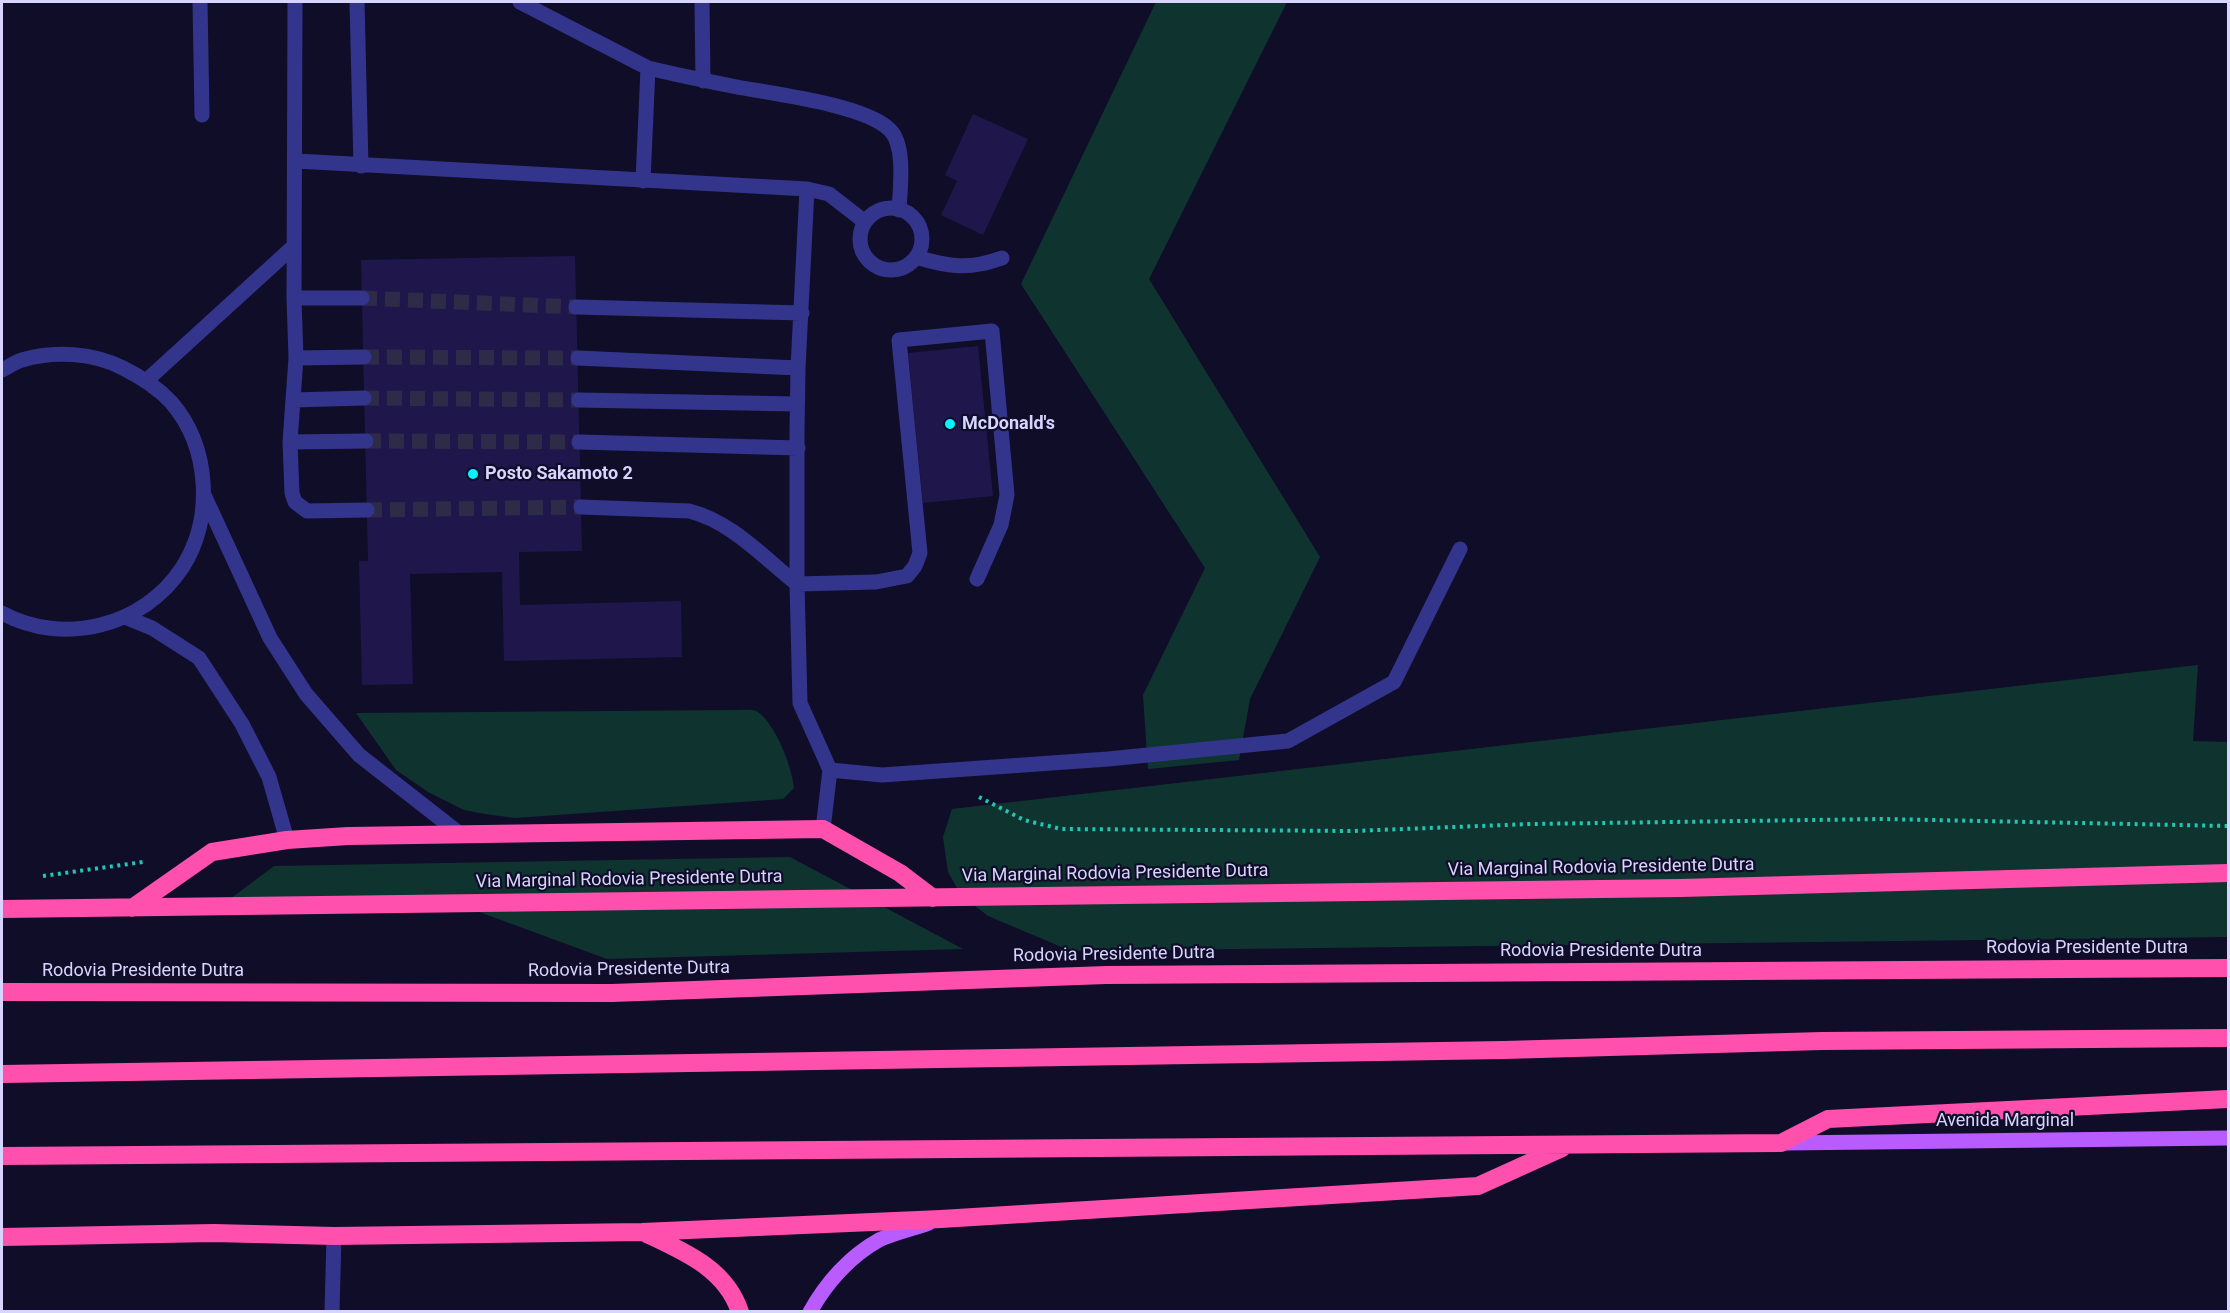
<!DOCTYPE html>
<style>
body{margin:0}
#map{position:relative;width:2230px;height:1313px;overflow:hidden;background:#100d29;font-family:Roboto,sans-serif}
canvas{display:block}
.frame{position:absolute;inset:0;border:3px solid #d7d5ff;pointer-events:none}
</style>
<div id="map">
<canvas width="2230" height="1313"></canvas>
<div class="frame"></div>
</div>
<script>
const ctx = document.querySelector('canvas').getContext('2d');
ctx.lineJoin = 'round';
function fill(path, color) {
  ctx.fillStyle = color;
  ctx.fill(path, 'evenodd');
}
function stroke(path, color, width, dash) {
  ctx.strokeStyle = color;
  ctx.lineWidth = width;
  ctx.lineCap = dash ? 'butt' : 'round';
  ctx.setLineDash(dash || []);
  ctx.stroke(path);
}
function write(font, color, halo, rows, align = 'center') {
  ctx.font = font + ' Roboto,sans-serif';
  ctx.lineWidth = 4.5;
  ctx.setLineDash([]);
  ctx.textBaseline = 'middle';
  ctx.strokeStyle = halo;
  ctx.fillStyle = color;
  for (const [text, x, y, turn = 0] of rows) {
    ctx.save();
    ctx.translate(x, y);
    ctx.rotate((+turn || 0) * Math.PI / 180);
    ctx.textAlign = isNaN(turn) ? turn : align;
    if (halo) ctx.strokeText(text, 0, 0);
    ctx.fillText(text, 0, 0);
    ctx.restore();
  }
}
fill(new Path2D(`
 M1156,2H1287L1149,279L1320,557L1250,699L1239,760L1148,769L1143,695L1205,568L1021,284Z
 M2198,665L2193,741L2228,742V937L1071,951L988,916L961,895L948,872L943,837L952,809Z
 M739,710C745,710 753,709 758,712C776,725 792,767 794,788L783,799L515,818L485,814L464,810L428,792L396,770L356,713Z
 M790,857L963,949L607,959L463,906L214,911L274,866Z`), '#0f3430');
fill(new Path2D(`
 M973,114L1028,139L983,235L941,215L957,181L945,175Z
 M575,256L582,551L519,552L520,605L681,601L682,657L504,661L502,572L410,574L413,684L362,685L359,561H368L361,260Z
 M978,346L993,496L923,503L908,353Z`), '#1f174c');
stroke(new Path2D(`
 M362,298L576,307
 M364,357L578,358
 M364,398L579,400
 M366,441L579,442
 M367,510L581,507`), '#2e2b49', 15, [15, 8]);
stroke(new Path2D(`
 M979,797L1024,820L1061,829L1353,831L1530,824L1882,819L2228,826
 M43,876L143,862`), '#22c6b2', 4, [3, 4.5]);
stroke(new Path2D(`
 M200,2L202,115
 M295,2L294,298L296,358L290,442L292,493L295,502L307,511L367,510
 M357,2L361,166
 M520,2L648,68
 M702,2L703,81
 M296,161L807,189L829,194L865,222
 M643,181L648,68C677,75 707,81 737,87C774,94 866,105 890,130C906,146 900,189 899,210
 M807,189L798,368L797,431V584L800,703L830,770L823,829
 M860 239a31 31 0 1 1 62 0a31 31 0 1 1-62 0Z
 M916,257C949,267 969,270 1002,258
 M294,298H362
 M576,307L802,313
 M296,358L364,357
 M578,358L798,368
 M2,370C8,367 15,362 22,360C54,350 94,353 123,368C141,377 157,387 171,402C210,447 214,519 182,568C143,627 63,646 2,613
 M147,380L294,246
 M293,400L364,398
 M579,400L797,404
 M290,442L366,441
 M579,442L798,448
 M204,495L270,638L306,694L359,755L460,834
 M581,507L689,511C731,521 764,558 797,584L876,582L907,576L915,566L920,553L899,340L992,331L1007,495L1001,525L977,579
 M125,617L152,628L199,658L242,724L269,777L287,840
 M830,770L882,775L1108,759L1288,741L1394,682L1460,549
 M332,1312L334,1236`), '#33358d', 15);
stroke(new Path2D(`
 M1784,1143L2228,1138
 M810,1312C826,1283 850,1256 879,1240C894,1233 913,1229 929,1223`), '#b95cff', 15);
stroke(new Path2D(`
 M132,908L212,852L287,840L348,836L823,829L900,873L933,898
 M2,909L1681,888L2228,873
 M2,992L612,993L1106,975L2228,968
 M2,1074L1504,1050L1822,1041L2228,1038
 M2,1156L1781,1143L1828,1119L2228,1099
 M647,1234C685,1252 726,1269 740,1312
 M2,1237L214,1233L334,1236L642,1232L941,1219L1478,1186L1562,1148`), '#ff50ae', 18);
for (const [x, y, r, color] of [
 [950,424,6,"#01f4ff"],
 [473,474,6,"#01f4ff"]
]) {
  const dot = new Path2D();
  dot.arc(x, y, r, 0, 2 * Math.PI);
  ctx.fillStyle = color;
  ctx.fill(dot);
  stroke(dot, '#100d29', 2);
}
write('bold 18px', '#d7d5ff', '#100d29', [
 ["McDonald's",962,424],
 ["Posto Sakamoto 2",485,474]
], 'left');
write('18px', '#d7d5ff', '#100d29', [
 ["Via Marginal Rodovia Presidente Dutra",1601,868,-1],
 ["Via Marginal Rodovia Presidente Dutra",1115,874,-1],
 ["Via Marginal Rodovia Presidente Dutra",629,880,-1],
 ["Rodovia Presidente Dutra",2087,948],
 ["Rodovia Presidente Dutra",1601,951],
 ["Rodovia Presidente Dutra",1114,955,-1],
 ["Rodovia Presidente Dutra",629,970,-1],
 ["Rodovia Presidente Dutra",143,971],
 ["Avenida Marginal",2005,1121]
]);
</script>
